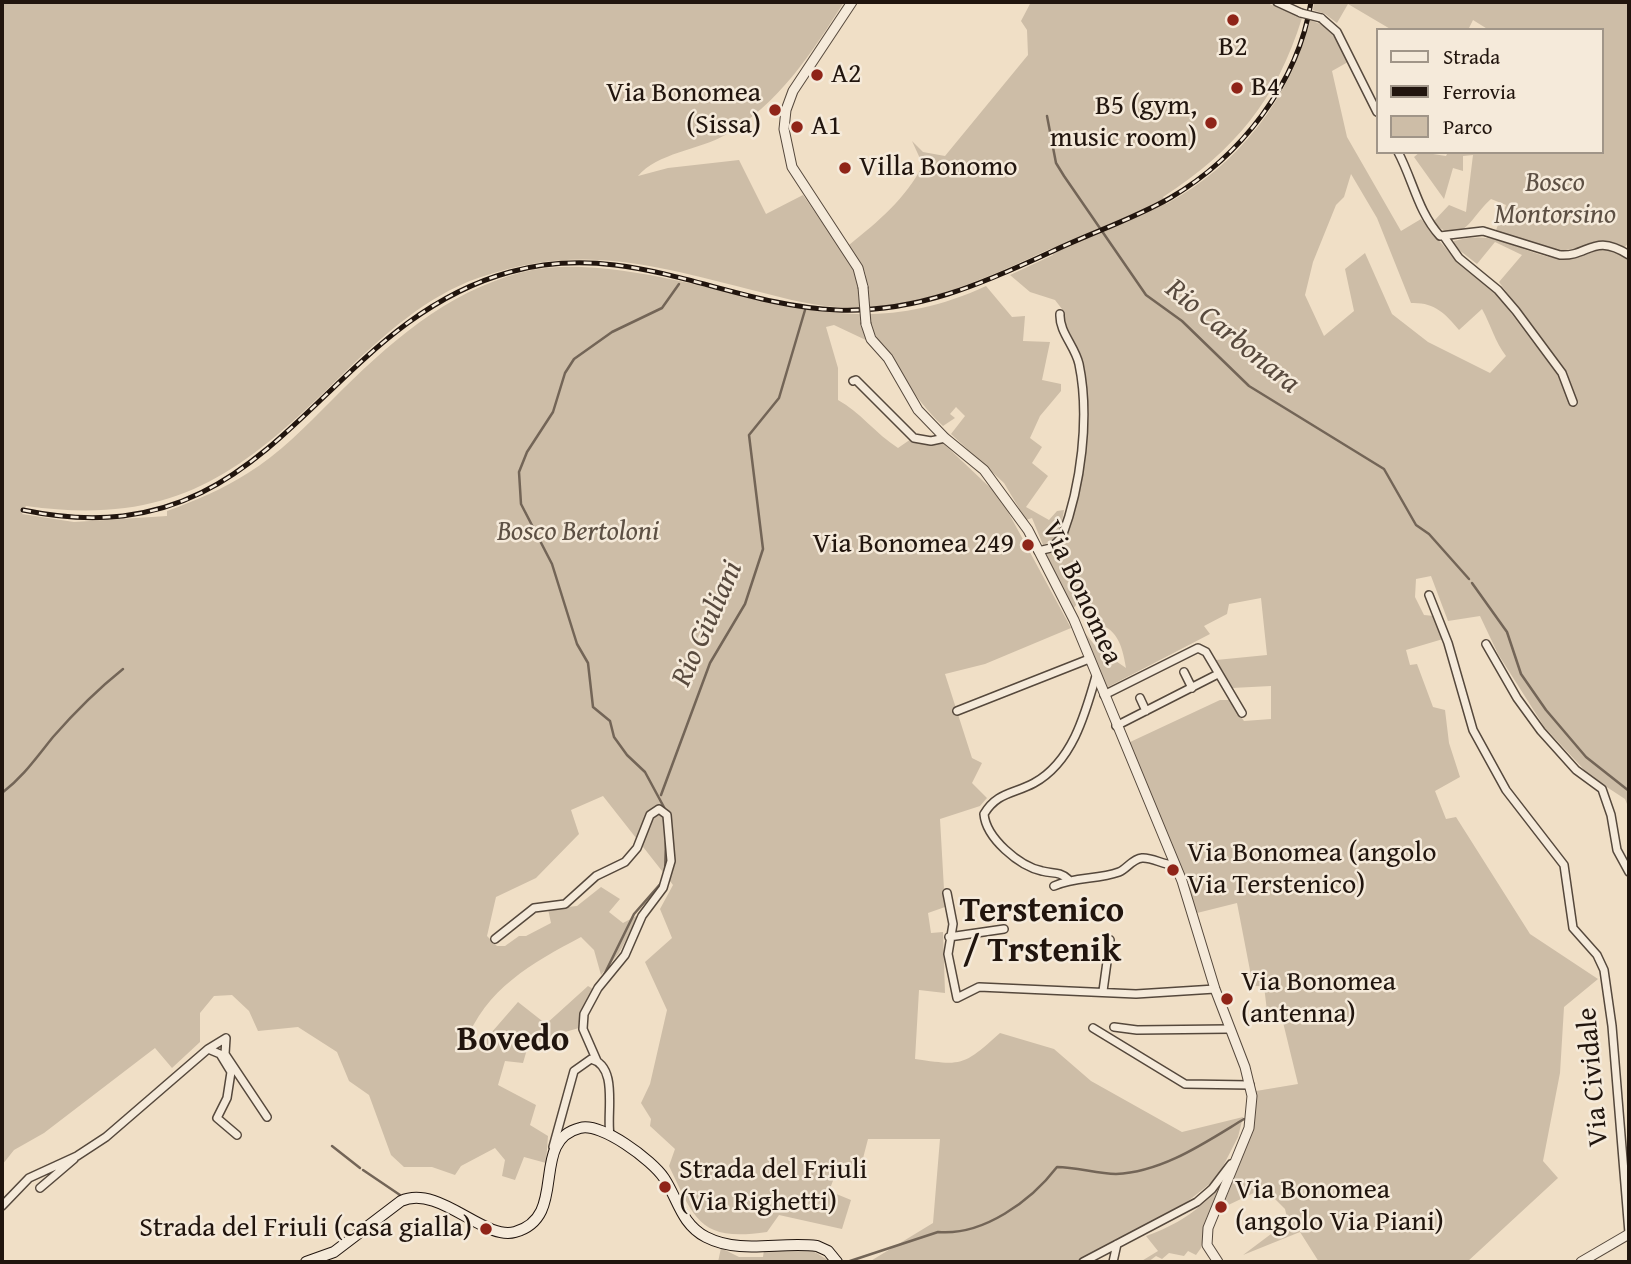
<!DOCTYPE html>
<style>
body{margin:0}
#map{position:relative;width:1631px;height:1264px;overflow:hidden;background:#f0dfc6;font-family:"Gentium Book Plus",serif}
canvas{display:block}
.frame{position:absolute;inset:0;border:4px solid #21150e;pointer-events:none}
.legend{position:absolute;left:1376px;top:28px;width:228px;height:126px;box-sizing:border-box;background:#f5eada;border:2px solid #a09588;margin:0;padding:9px 12px;list-style:none;font-size:21px;color:#21150e}
.legend li{display:flex;align-items:center;gap:14px;height:35px}
.legend b{width:35px;border:2px solid #a09588}
</style>
<div id="map">
<canvas width="1631" height="1264"></canvas>
<div class="frame"></div>
<ul class="legend">
<li><b style="height:9px;background:#f5eada"></b>Strada</li>
<li><b style="height:9px;background:#21150e"></b>Ferrovia</li>
<li><b style="height:19px;background:#cdbda7"></b>Parco</li>
</ul>
</div>
<script>
const ctx = document.querySelector('canvas').getContext('2d');
ctx.lineJoin = 'round';
function fill(path, color) {
  ctx.fillStyle = color;
  ctx.fill(path, 'evenodd');
}
function stroke(path, color, width, dash) {
  ctx.strokeStyle = color;
  ctx.lineWidth = width;
  ctx.lineCap = dash ? 'butt' : 'round';
  ctx.setLineDash(dash || []);
  ctx.stroke(path);
}
function write(font, color, halo, rows, align = 'center') {
  ctx.font = font + ' "Gentium Book Plus",serif';
  ctx.lineWidth = 5;
  ctx.setLineDash([]);
  ctx.textBaseline = 'middle';
  ctx.strokeStyle = halo;
  ctx.fillStyle = color;
  for (const [text, x, y, turn = 0] of rows) {
    ctx.save();
    ctx.translate(x, y);
    ctx.rotate((+turn || 0) * Math.PI / 180);
    ctx.textAlign = isNaN(turn) ? turn : align;
    if (halo) ctx.strokeText(text, 0, 0);
    ctx.fillText(text, 0, 0);
    ctx.restore();
  }
}
fill(new Path2D(`
 M2,2H844C811,54 779,104 725,135C699,150 657,153 638,176L668,168L739,160L766,214L803,195L867,287L865,272L849,245C879,221 905,199 923,165L912,141L923,152L945,156L1028,55L1027,30L1021,21L1031,2H1265L1302,18C1276,101 1235,150 1163,197L1166,204C1237,166 1291,98 1310,20L1330,28L1348,62L1332,71L1347,137L1401,231L1421,219L1453,257L1495,292L1560,378L1573,406L1576,401L1567,373L1499,282L1522,255L1495,242L1477,264L1454,246V241C1501,228 1519,255 1563,259C1589,261 1598,236 1629,261V809L1625,799L1590,776L1545,728L1498,654L1480,616L1448,621L1431,576L1416,579L1415,597L1424,615L1434,616L1443,639L1406,650L1410,665L1417,664L1433,707L1445,710L1449,743L1460,777L1435,791L1446,819L1456,817L1530,934L1598,979L1564,1007L1560,1073L1543,1161L1558,1178L1467,1262H1319L1300,1232L1243,1255L1271,1234L1289,1226L1285,1209L1264,1188L1222,1208L1250,1138L1256,1091L1298,1084L1280,1010L1267,1011L1264,986H1253L1237,903L1197,913L1128,743L1220,700H1229L1244,721L1271,719V686L1232,688L1216,660L1267,655L1261,598L1229,604L1227,614L1204,626L1210,634L1106,688L1081,628L1097,648L1126,668C1122,644 1117,627 1092,622L1086,604L1076,605L1073,609L1044,554L1061,545L1068,532L1085,456L1089,413L1082,359L1065,323L1062,309L1055,300L1030,292L1010,275L1053,255L1050,249C982,280 913,313 836,307C806,305 777,296 748,289C648,264 580,243 478,278C427,296 385,334 346,371C243,472 177,527 26,506L22,514L74,522L167,516V511C195,501 223,489 248,473C279,454 306,426 332,400C388,344 445,292 523,272C563,262 610,268 650,275C775,298 861,344 986,286L1012,317L1025,316L1023,341L1050,342L1042,380L1061,384V391L1040,416L1030,438L1042,447L1032,463L1048,476L1026,507L1049,520L1057,511L1064,510C1061,527 1060,540 1043,545L1032,518L1026,520L1004,483L951,434L965,416L956,407L950,414L955,418L943,426C913,398 895,363 871,329L870,342L834,325L826,327L838,368V400C859,411 876,434 898,448L911,439L919,444L943,443L1000,497L1071,628L985,664L945,674L972,758L982,763L972,783L987,798L980,806L940,819L945,907L928,913L931,933L943,932L945,993L919,990L915,1059C963,1066 963,1066 1000,1033L1054,1049L1091,1081L1182,1132L1243,1117L1238,1137L1217,1178L1187,1202L1075,1262H869L933,1223L940,1139H868L861,1166L836,1173L829,1191L851,1200L842,1229L779,1215L767,1232C700,1242 695,1220 669,1166L675,1149L650,1126L651,1119L641,1103L650,1084L667,1010L645,962L672,938L660,909L673,885L603,796L571,810L579,834L536,878L496,897L487,936L497,946H505L519,936H526L551,923L548,909L577,906L601,887L620,899L609,912L623,923L640,914L619,953L601,975L594,950L581,937C532,963 485,989 465,1044L478,1048L518,1002L546,1024L588,986L593,989L582,1012L579,1028L565,1032L559,1047L530,1039L523,1063L505,1061L498,1085L536,1105L530,1125L548,1136L546,1163L524,1157L515,1180L502,1176L505,1160L495,1148L461,1166L455,1175L432,1167H404L391,1155L369,1095L349,1081L337,1052L298,1027L258,1031L249,1011L232,995L214,996L200,1013V1042L172,1068L155,1048L44,1133L14,1150L2,1165ZM1351,174L1377,218L1411,303C1434,302 1445,313 1459,330L1482,309C1491,325 1495,342 1506,356L1490,373L1428,342L1392,314L1365,253L1345,269L1354,311L1324,336L1305,295L1313,262L1336,205L1344,197Z
 M1314,2H1629V242L1625,247C1588,234 1597,246 1566,250C1544,252 1516,238 1496,230L1506,205L1491,199C1471,216 1462,250 1433,222L1449,205L1466,212L1473,155L1463,156V171L1453,168L1444,199L1414,157L1420,152L1446,156L1448,152H1601V30H1489L1473,20L1468,30H1392L1348,4L1337,23L1325,14L1313,10Z
 M1221,1186L1206,1219L1201,1248L1196,1255L1188,1251L1184,1256L1169,1253L1162,1259L1156,1256L1148,1262H1140L1158,1251L1146,1236C1177,1225 1198,1211 1221,1186Z
 M721,1248L739,1257H763L764,1250L810,1249L831,1262H718Z`), '#cdbda7');
stroke(new Path2D(`
 M1047,116L1056,163L1064,176L1146,295L1182,321L1249,386L1384,469L1416,525L1429,534L1469,579
 M1472,583L1507,632L1521,674L1546,710L1586,757L1629,791
 M2,793C23,777 36,758 53,737C74,713 98,689 123,669
 M661,795L710,663L745,604L763,549L749,435L779,398L805,310
 M666,811L645,772L627,755L614,737L610,721L593,707L588,663L577,644L552,564L521,504L519,472L527,452L553,412L565,373L574,359L612,332L662,308L679,284
 M665,873L666,841
 M604,975L634,914L662,882
 M332,1146L360,1168
 M363,1170L400,1195
 M847,1262L938,1232C983,1236 1031,1201 1057,1167C1077,1167 1097,1174 1116,1174C1163,1172 1206,1142 1244,1119`), '#736557', 2.5);
const minor = new Path2D(`
 M1277,2L1301,13
 M1321,18L1337,32L1377,112
 M1398,152C1413,180 1418,212 1440,236L1483,231L1560,255C1589,257 1593,232 1629,255
 M1445,238L1459,258L1498,290L1516,311L1562,373L1573,402
 M853,381L856,380L914,438L931,441L945,438
 M1038,551L1051,548L1062,537C1081,486 1090,417 1079,364C1075,346 1059,332 1060,314
 M1429,595L1448,643L1473,730L1506,790L1564,865L1573,928L1597,955L1604,970L1612,1026L1629,1233
 M1486,644L1517,698L1541,731L1576,770L1602,789L1611,815L1617,850L1629,872
 M1184,672L1192,688
 M1104,695L1198,648L1206,652L1242,713
 M1140,698L1146,711
 M957,711L1089,659
 M1116,726L1218,674
 M1068,879C1059,871 1053,874 1042,871C1019,866 986,838 984,814C997,792 1014,794 1034,783C1072,762 1085,715 1096,676
 M1054,886C1076,876 1097,880 1119,872C1127,869 1132,859 1142,858C1152,857 1163,865 1174,865
 M947,893L953,924L948,954L957,998L979,987L1136,994L1215,989
 M949,937L1004,929
 M495,939L534,908L565,904L596,876L625,862L637,848L650,815L659,809L667,815L671,861L663,888L642,916L625,955L598,988L584,1014L583,1029L597,1061
 M1103,991L1110,940
 M1114,1027L1137,1030L1229,1029
 M1093,1028L1185,1084L1250,1085
 M208,1049L226,1038L225,1054L267,1117
 M553,1147L574,1071L591,1059C619,1066 606,1114 610,1135
 M40,1188L74,1159
 M2,1206L29,1178L77,1156L106,1137L208,1049L220,1054L231,1072L227,1098L217,1118L237,1135
 M1083,1262L1197,1202L1212,1189L1231,1164
 M1113,1262L1117,1244`);
const tertiary = new Path2D(`
 M852,2L793,91L786,110L784,129L792,167L858,268L863,287
 M866,324L871,339L888,358L918,410L945,438L984,470L1028,530L1074,620L1182,881L1215,989L1245,1067L1252,1096L1249,1128L1208,1228L1207,1245L1218,1262
 M1581,1262L1629,1234`);
const secondary = new Path2D(`
 M306,1262L334,1252L401,1201C439,1184 484,1241 515,1232C570,1217 528,1141 580,1128C601,1122 652,1160 664,1178C678,1199 681,1224 706,1237C741,1255 780,1241 817,1246L828,1251L837,1262`);
stroke(minor, '#55483c', 10);
stroke(tertiary, '#55483c', 11);
stroke(secondary, '#21150e', 12);
stroke(minor, '#f5eada', 7);
stroke(tertiary, '#f5eada', 9);
stroke(secondary, '#f5eada', 10);
const rail = new Path2D(`
 M23,510C275,563 314,326 510,272C630,239 724,305 837,310C916,313 982,284 1053,251C1091,233 1133,219 1170,198C1240,157 1298,84 1311,2`);
stroke(rail, '#21150e', 5);
stroke(rail, '#f5eada', 2.5, [8]);
const minorBridge = new Path2D(`
 M1301,13L1321,18`);
const tertiaryBridge = new Path2D(`
 M863,287L866,324`);
stroke(minorBridge, '#55483c', 10, []);
stroke(tertiaryBridge, '#55483c', 11, []);
stroke(minorBridge, '#f5eada', 7);
stroke(tertiaryBridge, '#f5eada', 9);
for (const [x, y, r, color] of [
 [1233,20,7,"#8f2418"],
 [817,75,7,"#8f2418"],
 [1237,88,7,"#8f2418"],
 [775,110,7,"#8f2418"],
 [1211,123,7,"#8f2418"],
 [797,127,7,"#8f2418"],
 [845,168,7,"#8f2418"],
 [1028,545,7,"#8f2418"],
 [1173,870,7,"#8f2418"],
 [1227,999,7,"#8f2418"],
 [665,1187,7,"#8f2418"],
 [1221,1207,7,"#8f2418"],
 [486,1229,7,"#8f2418"]
]) {
  const dot = new Path2D();
  dot.arc(x, y, r, 0, 2 * Math.PI);
  ctx.fillStyle = color;
  ctx.fill(dot);
  stroke(dot, '#f5eada', 2.5);
}
write('28px', '#21150e', '#f5eada', [
 ["B2",1233,48,"center"],
 ["A2",831,75],
 ["B4",1251,88],
 ["Via Bonomea",761,94,"right"],
 ["(Sissa)",761,126,"right"],
 ["B5 (gym,",1197,107,"right"],
 ["music room)",1197,139,"right"],
 ["A1",811,127],
 ["Villa Bonomo",859,168],
 ["Via Bonomea 249",1014,545,"right"],
 ["Via Bonomea (angolo",1187,854],
 ["Via Terstenico)",1187,886],
 ["Via Bonomea",1241,983],
 ["(antenna)",1241,1015],
 ["Strada del Friuli",679,1171],
 ["(Via Righetti)",679,1203],
 ["Via Bonomea",1235,1191],
 ["(angolo Via Piani)",1235,1223],
 ["Strada del Friuli (casa gialla)",472,1229,"right"]
], 'left');
write('italic 28px', '#5d5044', '#f5eada', [
 ["Bosco",1555,184],
 ["Montorsino",1555,216],
 ["Bosco Bertoloni",578,533]
]);
write('28px', '#21150e', '#f5eada', [
 ["Via Bonomea",1081,593,65],
 ["Via Cividale",1594,1077,-95]
]);
write('italic 30px', '#584a3e', '#f5eada', [
 ["Rio Carbonara",1232,337,39],
 ["Rio Giuliani",708,624,-66]
]);
write('bold 35px', '#21150e', '#f5eada', [
 ["Terstenico",1042,912],
 ["/ Trstenik",1042,952],
 ["Bovedo",513,1041]
]);
</script>
